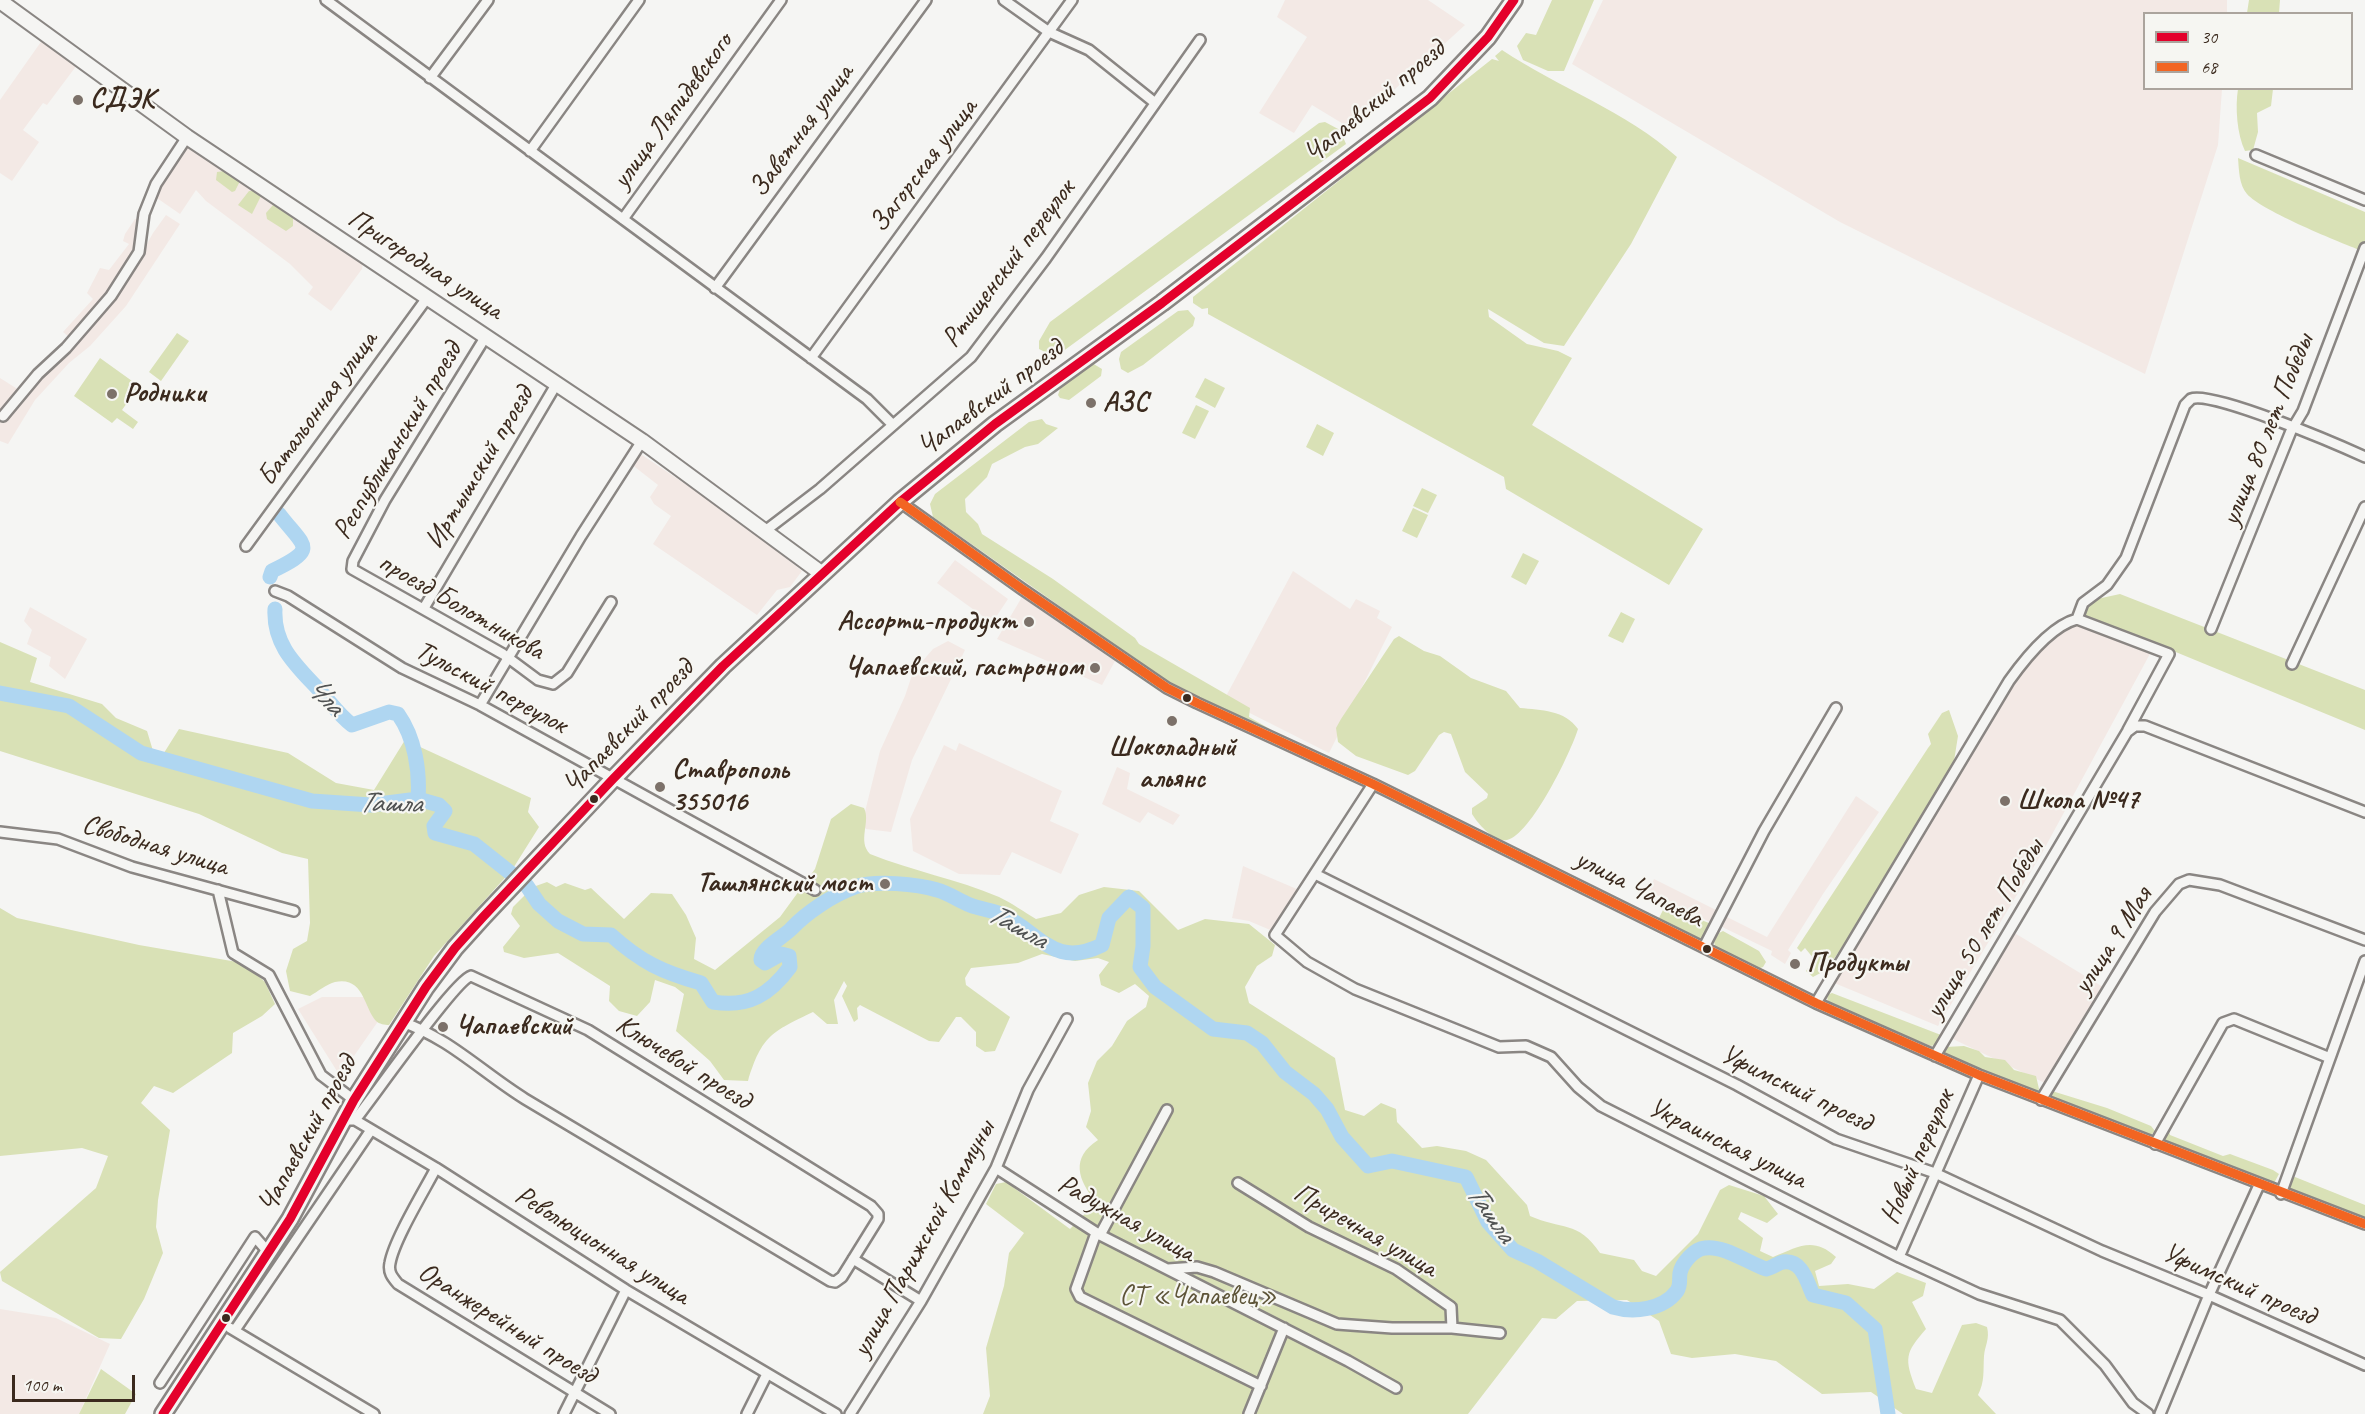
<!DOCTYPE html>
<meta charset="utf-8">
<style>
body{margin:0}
#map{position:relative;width:2365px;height:1414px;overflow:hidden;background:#f5f5f3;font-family:Caveat,sans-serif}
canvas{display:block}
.legend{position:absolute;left:2143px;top:12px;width:210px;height:78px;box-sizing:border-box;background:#f6f6f2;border:2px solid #aba49d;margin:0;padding:8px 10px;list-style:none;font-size:18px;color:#3b2a1e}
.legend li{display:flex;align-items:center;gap:12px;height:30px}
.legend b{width:30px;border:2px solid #aba49d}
.scale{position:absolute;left:12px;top:1375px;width:123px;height:27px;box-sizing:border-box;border:3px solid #3b2a1e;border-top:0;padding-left:8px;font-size:18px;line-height:21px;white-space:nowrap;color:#3b2a1e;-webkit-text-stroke:4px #f6f6f2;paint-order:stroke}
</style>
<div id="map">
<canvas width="2365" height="1414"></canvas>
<ul class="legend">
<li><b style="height:8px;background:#e4002b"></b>30</li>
<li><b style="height:8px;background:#f26522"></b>68</li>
</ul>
<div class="scale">100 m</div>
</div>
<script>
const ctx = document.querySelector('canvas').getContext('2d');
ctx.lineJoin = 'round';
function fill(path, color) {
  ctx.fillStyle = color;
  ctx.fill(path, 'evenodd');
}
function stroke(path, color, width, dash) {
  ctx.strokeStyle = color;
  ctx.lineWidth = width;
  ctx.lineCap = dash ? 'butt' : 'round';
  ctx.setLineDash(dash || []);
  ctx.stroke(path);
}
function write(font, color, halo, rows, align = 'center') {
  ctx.font = font + ' Caveat,sans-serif';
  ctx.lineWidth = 4.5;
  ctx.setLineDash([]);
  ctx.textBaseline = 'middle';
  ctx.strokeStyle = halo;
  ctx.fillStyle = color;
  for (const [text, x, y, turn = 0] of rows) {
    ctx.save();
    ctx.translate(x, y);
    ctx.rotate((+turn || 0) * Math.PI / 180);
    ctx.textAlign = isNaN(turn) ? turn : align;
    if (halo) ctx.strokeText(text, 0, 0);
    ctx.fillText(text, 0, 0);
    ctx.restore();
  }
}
fill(new Path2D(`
 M1285,0H1428L1465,25L1394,90L1345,125L1312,105L1294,133L1259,113L1307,37L1277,17Z
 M1603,0H2227V13L2144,14V88L2222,89L2218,145L2145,374L1840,222L1572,64Z
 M43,39L77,65L47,105L43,103L23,130L39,142L12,181L0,173V100Z
 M190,147L363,262L362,269L331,311L308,294L313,287L290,264L206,201L196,190L180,214L154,196L185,148Z
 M166,215L180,224L126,306L90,346L69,363L35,400L8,444L0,441V378L27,395L44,374L80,340L121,291L153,233Z
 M135,219H142L137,246L106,300L70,338L63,332L93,299L87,293L100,268L109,270L129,244L123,241L125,234Z
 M639,453L736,518L802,571L790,587L777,590L757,615L653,544L671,516L654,504L650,497L658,485L631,464Z
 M955,560L1008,599L992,623L937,583Z
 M1293,571L1350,609L1356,599L1380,611L1377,618L1392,627L1329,753L1224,700Z
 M1022,597L1115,661L1102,685L997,639Z
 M30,607L87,639L65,679L49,666L51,657L27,644L32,630L24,621Z
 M2071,623L2151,652L2042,853L1938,1026L1832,982L2027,661Z
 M948,641L965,650L912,760L891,832L866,829L862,824L880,751L905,696L913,672L933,649Z
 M959,743L1062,791L1050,821L1079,834L1061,874L1012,852L1000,875L959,874L913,851L910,819L944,745L956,751Z
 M1117,767L1130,773L1127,789L1180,815L1173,825L1148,812L1140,823L1102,804Z
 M1856,796L1879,812L1823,894L1788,950L1791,953L1785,964L1771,955L1772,951L1718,925L1723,915L1767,937Z
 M1243,866L1299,890L1275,932L1249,921L1232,918Z
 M1654,879L1716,910L1710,922L1648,891Z
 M2013,932L2103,987L2047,1084L1953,1039Z
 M322,997H368L379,1020L340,1076L298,1009Z
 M0,1309L56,1318L110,1344L79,1414H0Z`), '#f3e9e5');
fill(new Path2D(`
 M1552,0H1594L1564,71H1548L1523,60L1517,46L1526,33L1536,35Z
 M2249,0H2280L2279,13H2247Z
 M1502,50C1559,88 1626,111 1677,157L1631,244L1564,346L1544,343L1488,309L1489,317L1527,344L1558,351L1572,358L1532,425L1703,529L1669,585L1506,489L1504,477L1208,314V308L1202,309L1193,303V297L1492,59L1499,61L1495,56Z
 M2238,89H2273L2271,106L2257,113L2258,132L2253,150L2245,151C2237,134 2235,107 2238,89Z
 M1325,122L1340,130L1346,144L1062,352L1049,354L1039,349V341L1050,322L1319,123Z
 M2238,158L2365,212V252C2341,243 2262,211 2247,194C2239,185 2239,170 2238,158Z
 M224,171L240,181L235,191L232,192L216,180L217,172Z
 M249,191H257L261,196L252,214L238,205Z
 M273,205L293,217V226L286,231L267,219L266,213Z
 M1188,310L1195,318L1193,326L1143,365L1128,373L1121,369L1119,359L1121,352L1178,311Z
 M177,333L189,341L161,381L149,372Z
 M100,358L139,386L122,410L138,422L133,429L117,418L112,423L74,396Z
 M1092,363L1102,369L1101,376L1069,400L1060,398L1058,395L1061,386Z
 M1205,378L1225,388L1215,408L1195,397Z
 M1196,405L1209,411L1195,439L1182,433Z
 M1042,419L1046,424L1058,428L1038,444L1025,447L992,464L987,477L965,499L966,512L978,524L982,534L1053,579L1135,638L1139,644L1250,708L1249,717L1270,729L1268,732L1162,678L933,517L930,504L935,494L1029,422Z
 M1317,424L1334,433L1323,456L1306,447Z
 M1422,488L1437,495L1428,513L1413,506Z
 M1413,508L1428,515L1417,538L1402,531Z
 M1523,553L1539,561L1526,585L1511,577Z
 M2120,594L2365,690V730L2166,648L2085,622V607L2097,599Z
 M1621,612L1635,619L1623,643L1608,636Z
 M1399,636L1424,651L1440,656L1471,678L1506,691L1520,708C1541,710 1565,710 1578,729C1571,752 1531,835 1507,840C1495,843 1478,824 1472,814V808L1487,798L1488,794L1465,772L1451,734L1444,732L1439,735L1415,771L1408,775L1356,756L1338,742L1336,728L1341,719L1394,639Z
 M0,642L37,658L30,682L102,704L116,718L147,731L157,764L179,729L288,753L336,783L374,790L405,740L531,798L528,812L539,827L512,870L434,956L389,1025C385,1025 379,1024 376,1021C364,1008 364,976 335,982C327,984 317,992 310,996L290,991L286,971L293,949L307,941L310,923L308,859L282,853L199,814L0,751Z
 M1949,710L1958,736L1954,761L1845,943L1826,970L1813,977L1806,971L1814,959L1805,948L1801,952L1797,948L1928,748L1931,744L1928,734L1942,713Z
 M851,804L864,808C871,822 857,841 870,854C912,871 957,879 999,897C1012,903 1024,912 1036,919L1061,913L1079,895L1104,887L1139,891L1178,930L1205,919L1249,924L1275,945L1272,956L1257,966L1245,987L1249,1003L1335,1058L1345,1110L1364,1116L1381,1103L1396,1109L1397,1122L1422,1148L1437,1146L1466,1151L1486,1160L1527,1205L1530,1216C1561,1230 1578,1220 1600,1253L1634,1260L1642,1271L1656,1276L1698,1234L1720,1190L1729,1185L1764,1196L1778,1214L1767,1223L1741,1212L1738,1219L1763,1238L1760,1251L1773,1257C1798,1247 1813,1236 1836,1257L1831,1264L1815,1271L1819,1286L1848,1284L1874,1289L1897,1272L1926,1283L1923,1296L1912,1302L1926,1329C1905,1353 1904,1358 1916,1389L1932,1393L1962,1325L1976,1323L1987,1327C1990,1339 1985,1345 1984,1356C1983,1372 1985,1381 1978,1395L1996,1414H1903L1871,1392L1822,1394L1776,1361L1735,1354L1692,1358L1671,1354L1659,1321L1627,1300L1577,1301L1556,1319L1542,1318L1468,1414H983L990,1396L986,1348L1004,1286L1009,1253L1024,1233L986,1204L996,1184L1006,1182L1070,1229L1096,1202C1078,1180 1070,1158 1098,1140L1086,1127L1091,1111L1088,1083L1097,1061L1112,1046L1127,1021L1146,1007L1149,996L1135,984L1119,993L1101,985L1099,975L1109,962L1098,958L1075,961L1042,954L1018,963L971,968L965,978L966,985L1010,1017L995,1051L985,1052L976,1046V1032L961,1017H956L939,1042L929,1041L860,1005L857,1008L858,1019L854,1022L842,996L847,986L844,981L834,1000L838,1024H827L813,1012C772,1032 762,1035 748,1081L724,1080L710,1061L676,1031L684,994L675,987L655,980L650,1002L637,1016L619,1011L609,1001L610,986L558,953L524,958L504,952L503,947L520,926L511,914L513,907L533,887L547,882L556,887L565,883L585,890L591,888L624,919L651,893L672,894L686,915L696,938L694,959L715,970L780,917L815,869L831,819Z
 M1665,906L1675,913L1681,912L1714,925L1706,944L1659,918Z
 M0,908L17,918L139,945L243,963L265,982L275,1004L262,1016L233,1033L232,1053L173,1093L154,1086L141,1103L170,1130L158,1200L156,1227L163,1253L144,1299L121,1339L99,1338L2,1281L0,1272L96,1188L108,1156L82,1148L0,1156Z
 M1723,931L1759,951L1766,962L1763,967L1755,970L1716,949L1714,942L1719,933Z
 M1832,993L1941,1035V1038L1938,1044L1931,1046L1828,1004L1827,995Z
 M1964,1046L1979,1051L1985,1057L2005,1060L2014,1070L2036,1076L2039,1089L2037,1093L1941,1052L1946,1047Z
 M2052,1091L2107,1108L2151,1126L2155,1131L2149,1137L2049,1098Z
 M2168,1128L2170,1135L2223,1156L2230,1154L2273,1170L2279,1174L2273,1185L2162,1141Z
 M2295,1177L2365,1205V1221L2287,1189L2290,1179Z
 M101,1369L136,1394L125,1414H79Z`), '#d9e1b6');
stroke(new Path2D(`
 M270,577L272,571C319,548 305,548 279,514
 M275,609C273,646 297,666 320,691C331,703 339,715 352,725L389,712L398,714C415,738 420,771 418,799
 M0,693L69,706L141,753L312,801L371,805L418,799L439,805L445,811L434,826L435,833L474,844L527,886L539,904L558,921L583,934L611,935C641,962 662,972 701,983L713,1002C749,1008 770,994 790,967L789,956L781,954L765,963L761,960C760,949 782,938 791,929C807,912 833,895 855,887C875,880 918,884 937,890C949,893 959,901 970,905C980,909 991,910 1001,914C1041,933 1053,969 1102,945L1109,918L1129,897L1143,908V946L1140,967L1155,987L1213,1029L1247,1033L1262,1043L1285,1072L1314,1094L1327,1109L1342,1137L1368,1166L1392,1161L1466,1177L1488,1222L1513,1250L1537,1261L1613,1307C1633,1313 1663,1310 1677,1291C1681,1285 1679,1279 1680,1273C1682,1263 1694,1249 1705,1248C1724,1245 1748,1263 1766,1269C1772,1268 1778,1263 1783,1262C1802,1259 1807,1282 1813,1295L1846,1303L1875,1329L1888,1414`), '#afd6f1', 15);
const street = new Path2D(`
 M326,0L867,399L892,424
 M1004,0L1049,32L1089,50L1154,102
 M430,78L488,0
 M530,151L639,0
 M2256,155L2365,200
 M623,219L781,0
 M715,288L926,0
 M486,336L385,500L353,561L352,569L503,654L538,680L553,684L567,673L611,602
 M811,358L1072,0
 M3,416L38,374L66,348L111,296L139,252L144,214L156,184L187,137
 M900,502L1022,589L1167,688L1197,703L1373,784L1816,1003L1979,1075L2365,1224
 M765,531L820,489L971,357L1046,258L1200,40
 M246,546L427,298
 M275,591L288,596L402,668L480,705L815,890
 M424,608L557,383
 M2077,619L2169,654L2128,730
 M2211,629L2291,431L2303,411L2365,248
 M2292,664L2365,507
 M480,705L581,536L642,441
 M1373,784L1275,935L1307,962L1355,989L1499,1047L1526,1046L1551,1057L1578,1087L1601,1106L1899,1257L1979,1294L2060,1320L2105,1365L2133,1403L2148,1414
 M0,832L58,839L132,867L294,911
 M1315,874L1737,1085L1836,1139L1935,1173L2102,1251L2209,1295L2365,1365
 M218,890L233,953L269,975L321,1075L354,1100
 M1704,947L1764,831L1836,708
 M1816,1003L2009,681C2024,660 2051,626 2077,619L2083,603L2107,585L2126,558L2185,405L2191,399C2211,390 2339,445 2365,457
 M1935,1056L2127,732L2135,726H2145L2365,812
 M2041,1100L2155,912L2179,884L2189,880L2220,885L2365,940
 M349,1120H355L436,1168L626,1290L836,1414
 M355,1120C372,1099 455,980 471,976L588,1030L871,1206L878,1214V1219L842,1277L835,1282L830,1281C728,1220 626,1160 525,1099C483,1073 449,1038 402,1022
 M2155,1144L2223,1023L2234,1019L2330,1058
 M436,1168C424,1191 394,1240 390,1263C388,1272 392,1277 398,1284L610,1414
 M996,1168L1100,1235L1348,1361L1396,1388
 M1238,1183L1309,1227L1396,1269L1451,1307L1452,1328
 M2281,1194L2365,961
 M1096,1233L1076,1289L1080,1297L1261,1386
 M1100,1235L1167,1110
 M1899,1257L1979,1075
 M853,1259L921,1301
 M1168,1269L1197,1267L1214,1272L1337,1324L1392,1328H1452L1500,1333
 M230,1328L374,1414
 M235,1330L371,1130
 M160,1383L255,1237L269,1253
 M564,1414L626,1290
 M747,1414L767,1374
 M850,1414L921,1301L996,1168L1028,1090L1067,1019
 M1249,1414L1284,1328
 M2160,1414L2209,1295L2259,1185`);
const secondary = new Path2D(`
 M0,1L187,137L642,441L821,573`);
const primary = new Path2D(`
 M163,1414L290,1219L354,1100L426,987L455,948L483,917L613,779L723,666L900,502L995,424L1162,303L1430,98L1488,37L1514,0`);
stroke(street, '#8a8683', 14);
stroke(secondary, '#8a8683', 18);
stroke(primary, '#8a8683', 20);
stroke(street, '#f5f5f3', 9);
stroke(secondary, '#f5f5f3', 14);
stroke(primary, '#f5f5f3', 15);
stroke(new Path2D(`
 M163,1414L290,1219L354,1100L426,987L455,948L483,917L613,779L723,666L900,502L995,424L1162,303L1430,98L1488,37L1514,0`), '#e4002b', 9);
stroke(new Path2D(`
 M900,502L1022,589L1167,688L1197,703L1373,784L1816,1003L1979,1075L2365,1224`), '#f26522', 9);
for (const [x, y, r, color] of [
 [78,100,6,"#7c7169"],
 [112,394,6,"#7c7169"],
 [1091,403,6,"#7c7169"],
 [1029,622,6,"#7c7169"],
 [1095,668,6,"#7c7169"],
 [1187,698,5,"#3b2a1e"],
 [1172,721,6,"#7c7169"],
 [660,787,6,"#7c7169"],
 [594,799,5,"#3b2a1e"],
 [2005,801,6,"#7c7169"],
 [885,884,6,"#7c7169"],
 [1707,949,5,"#3b2a1e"],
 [1795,964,6,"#7c7169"],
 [443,1027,6,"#7c7169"],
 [226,1318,5,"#3b2a1e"]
]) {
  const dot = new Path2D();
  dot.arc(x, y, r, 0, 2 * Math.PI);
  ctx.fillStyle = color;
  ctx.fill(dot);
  stroke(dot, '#f6f6f2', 2);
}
write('bold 28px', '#3b2a1e', '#f6f6f2', [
 ["СДЭК",90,100],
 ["Родники",124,394],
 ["АЗС",1103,403],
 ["Ассорти-продукт",1017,622,"right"],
 ["Чапаевский, гастроном",1083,668,"right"],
 ["Шоколадный",1172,748,"center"],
 ["альянс",1172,780,"center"],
 ["Ставрополь",672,771],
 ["355016",672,803],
 ["Школа №47",2017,801],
 ["Ташлянский мост",873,884,"right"],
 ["Продукты",1807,964],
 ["Чапаевский",455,1027]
], 'left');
write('28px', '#3b2a1e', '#f6f6f2', [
 ["Чапаевский проезд",1375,102,-40],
 ["улица Ляпидевского",673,111,-54],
 ["Заветная улица",802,131,-54],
 ["Загорская улица",924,166,-53],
 ["Ртищенский переулок",1009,264,-53],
 ["Пригородная улица",425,265,33],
 ["Чапаевский проезд",991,398,-37],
 ["Батальонная улица",318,409,-54],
 ["улица 80 лет Победы",2268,430,-68],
 ["Республиканский проезд",398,441,-59],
 ["Иртышский проезд",480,468,-59],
 ["проезд Болотникова",461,607,30],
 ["Тульский переулок",491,688,28],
 ["Чапаевский проезд",629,727,-46],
 ["Свободная улица",155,846,17],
 ["улица Чапаева",1639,889,27],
 ["улица 50 лет Победы",1985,929,-59],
 ["улица 9 Мая",2113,941,-57],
 ["Ключевой проезд",683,1063,32],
 ["Уфимский проезд",1796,1089,26],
 ["Чапаевский проезд",308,1134,-61],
 ["Украинская улица",1727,1144,26],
 ["Новый переулок",1918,1157,-66],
 ["Радужная улица",1126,1219,29],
 ["Приречная улица",1365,1231,30],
 ["улица Парижской Коммуны",924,1239,-61],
 ["Революционная улица",602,1246,32],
 ["Уфимский проезд",2239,1285,24],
 ["Оранжерейный проезд",507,1324,32]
]);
write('28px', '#5d5438', '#f6f6f2', [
 ["СТ «Чапаевец»",1198,1297]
]);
write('italic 30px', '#505252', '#f6f6f2', [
 ["Чла",325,697,47],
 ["Ташла",390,804,1],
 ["Ташла",1017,927,29],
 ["Ташла",1490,1214,55]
]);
</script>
